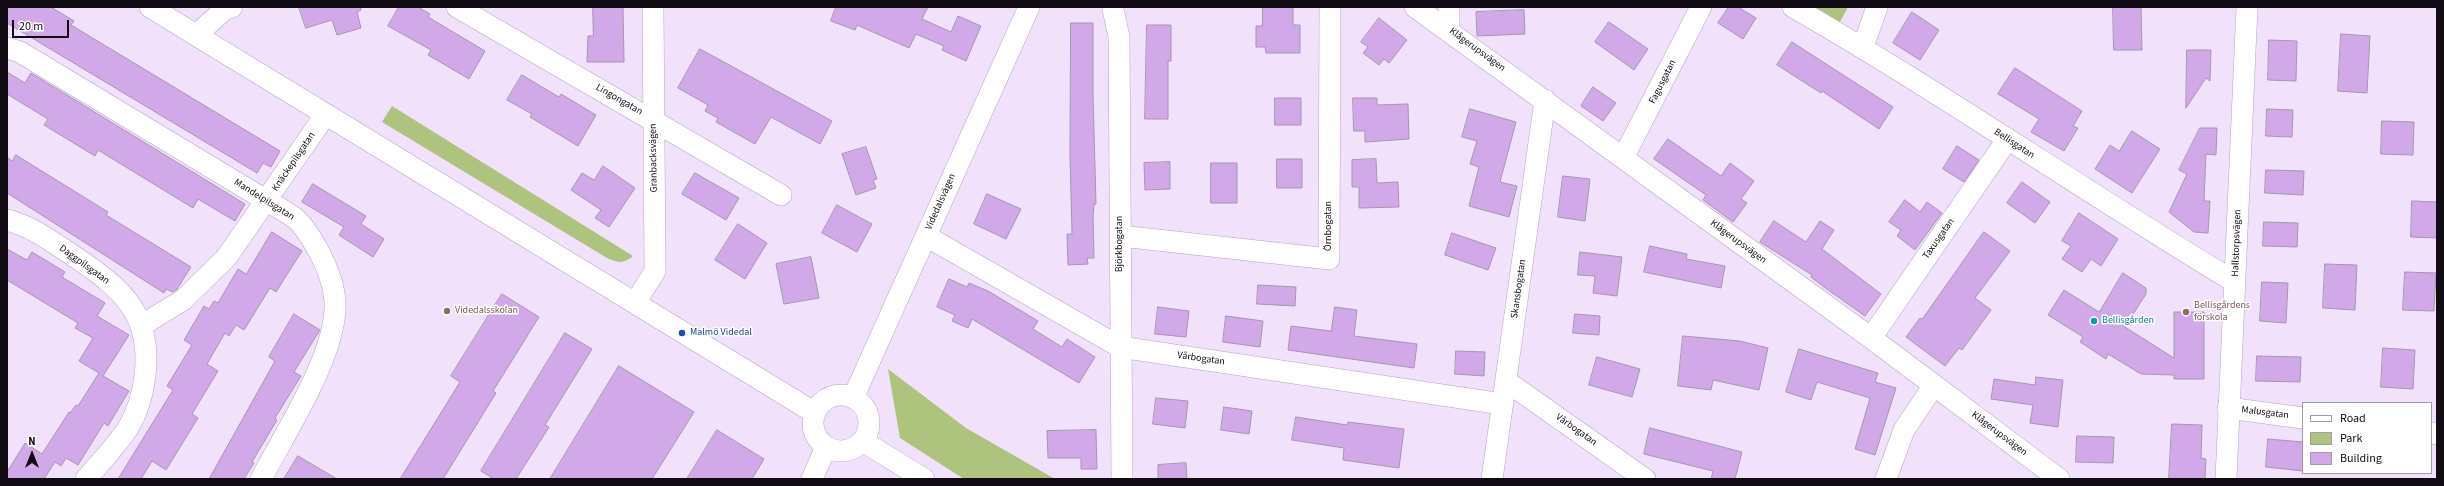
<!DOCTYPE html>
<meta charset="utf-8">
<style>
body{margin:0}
#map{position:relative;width:2444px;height:486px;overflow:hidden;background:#f1e1fb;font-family:"Source Sans 3",sans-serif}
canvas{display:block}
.frame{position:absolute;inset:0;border:8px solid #110c14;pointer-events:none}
.legend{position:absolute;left:2302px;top:402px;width:130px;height:72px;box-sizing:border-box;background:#fff;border:1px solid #a09ea1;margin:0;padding:5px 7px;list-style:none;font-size:12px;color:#110c14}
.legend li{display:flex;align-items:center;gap:8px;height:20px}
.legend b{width:20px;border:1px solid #a09ea1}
.north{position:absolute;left:12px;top:434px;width:40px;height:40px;-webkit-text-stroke:3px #fff;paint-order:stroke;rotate:0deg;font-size:11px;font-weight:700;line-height:16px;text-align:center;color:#110c14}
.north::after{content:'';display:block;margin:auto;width:14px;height:18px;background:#110c14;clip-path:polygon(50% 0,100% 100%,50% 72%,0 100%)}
.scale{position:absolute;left:12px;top:20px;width:57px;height:18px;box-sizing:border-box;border:2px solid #110c14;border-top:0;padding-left:5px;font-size:12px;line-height:14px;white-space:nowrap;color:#110c14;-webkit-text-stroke:3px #fff;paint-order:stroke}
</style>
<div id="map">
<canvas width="2444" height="486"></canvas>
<div class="frame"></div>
<ul class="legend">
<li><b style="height:5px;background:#fff"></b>Road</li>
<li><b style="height:11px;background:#aec37d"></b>Park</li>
<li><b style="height:11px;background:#d1a9e9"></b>Building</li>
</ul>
<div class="north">N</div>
<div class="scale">20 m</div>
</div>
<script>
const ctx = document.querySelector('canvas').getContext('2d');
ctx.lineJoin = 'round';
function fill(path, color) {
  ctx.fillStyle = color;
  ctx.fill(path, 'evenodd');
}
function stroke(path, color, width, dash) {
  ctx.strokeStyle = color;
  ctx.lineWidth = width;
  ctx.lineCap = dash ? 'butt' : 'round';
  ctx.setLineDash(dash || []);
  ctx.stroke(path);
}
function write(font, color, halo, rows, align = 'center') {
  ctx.font = font + ' "Source Sans 3",sans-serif';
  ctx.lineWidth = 3;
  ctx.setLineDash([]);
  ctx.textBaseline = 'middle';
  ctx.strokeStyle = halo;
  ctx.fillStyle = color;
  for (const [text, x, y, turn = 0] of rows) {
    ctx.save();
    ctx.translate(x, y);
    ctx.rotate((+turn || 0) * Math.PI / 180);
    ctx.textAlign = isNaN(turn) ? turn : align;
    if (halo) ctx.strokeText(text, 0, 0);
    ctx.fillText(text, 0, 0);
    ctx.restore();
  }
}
fill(new Path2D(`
 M1815,7H1848L1840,22Z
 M392,106L633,256C623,264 618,263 607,258L382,122Z
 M888,369L966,428L1055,479H964L900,438Z`), '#aec37d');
const building = new Path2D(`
 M7,7H51L74,21L71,25L280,151L271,167L263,163L257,173L7,23Z
 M299,7H361V10L357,12L361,28L337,35L332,20L306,28Z
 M399,7H418L430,14L428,17L485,51L469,79L428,55L431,50L388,26Z
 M593,7H623L624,62H587L588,36H593Z
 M836,7H928L922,19L951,32L958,16L981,26L966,61L942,50L944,46L916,34L909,48L857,25L855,30L831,21Z
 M1263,7H1293V25H1300V53H1266L1265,47H1256V26H1262Z
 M1729,7H1738L1756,18L1743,39L1718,23Z
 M2113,7H2141L2142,50H2114Z
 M1524,10L1525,34L1477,36L1476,12Z
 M1912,12L1939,30L1920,60L1893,43Z
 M1379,18L1407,40L1389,63L1384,59L1379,65L1363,53L1368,47L1361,42Z
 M1609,22L1648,49L1634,70L1595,42Z
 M1071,23H1093V95L1096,204H1094L1093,216L1094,258H1087L1088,264L1068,265L1067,234H1072L1070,155Z
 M1147,25H1171V61H1168V119H1145Z
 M2341,34L2370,36L2367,93L2338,91Z
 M2269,40L2297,41L2296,81L2268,80Z
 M1792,42L1893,107L1879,129L1822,91L1821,93L1777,65Z
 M700,49L832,121L820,144L771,117L755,144L716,122L718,118L705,111L708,105L678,88Z
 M2187,50H2211L2210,81L2206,78L2186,108Z
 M2015,68L2082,111L2073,126L2078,128L2064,151L2031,132L2039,119L1998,94Z
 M7,72L25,83L31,73L245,204L235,221L198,199L193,208L98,150L95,156L44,125L48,119L7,94Z
 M522,75L559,97L561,94L596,115L578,146L530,117L532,114L507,100Z
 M1593,87L1616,103L1603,121L1581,106Z
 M1275,98H1301V125H1275Z
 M1353,98H1377V105L1408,104L1409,139L1365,142V131H1354Z
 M1470,109L1516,122L1500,182L1517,186L1509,217L1469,206L1479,167L1470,164L1477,141L1462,137Z
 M2267,109L2293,110L2292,137L2266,136Z
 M2382,121L2414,122L2413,155L2381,154Z
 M2200,128H2217L2216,155L2206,154L2204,201H2210L2208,233L2194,232L2169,212L2187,174L2179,170Z
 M2132,131L2160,149L2132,193L2095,169L2110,145L2119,151Z
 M1668,139L1721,176L1730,163L1754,181L1741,199L1747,203L1733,222L1703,200L1706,195L1654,159Z
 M1957,146L1979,160L1964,182L1943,169Z
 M866,147L877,179L873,180L876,188L856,195L842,154Z
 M16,155L108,212L106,215L191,267L177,289L173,292L166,289L164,293L7,193V157L12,161Z
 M1277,159H1302V188H1277Z
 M1376,159L1377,183L1398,182L1399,207L1359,208V187H1352V160Z
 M1170,162V189L1145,190L1144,163Z
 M1211,163H1237V203H1211Z
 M603,166L635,188L609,227L595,218L601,210L571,190L582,173L594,180Z
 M2266,170L2304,171L2303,195L2265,193Z
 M695,173L739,198L726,220L682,194Z
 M1563,176L1590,179L1585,221L1558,217Z
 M2022,182L2050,202L2035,223L2007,203Z
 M313,184L366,216L361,224L384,239L373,257L339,235L344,227L302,202Z
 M987,194L1021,209L1006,239L974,224Z
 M1905,200L1920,212L1927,202L1942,213L1915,250L1897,236L1901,230L1889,222Z
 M2412,201L2437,202V238L2411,237Z
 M837,205L872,224L857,252L822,233Z
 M2079,213L2118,239L2101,266L2091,259L2082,272L2062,259L2071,246L2062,241Z
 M1774,221L1806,242L1820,221L1834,230L1822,249L1881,294L1865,316L1824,287L1811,277L1812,275L1760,242Z
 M2264,222L2298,223L2297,247L2263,246Z
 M738,224L767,243L745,279L715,260Z
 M272,232L302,251L276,292L270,288L244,330L236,325L229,336L225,333L207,364L218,371L192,414L198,418L166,470L152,461L141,479H118L173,390L167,386L192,345L184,340L204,306L209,309L214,301L218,303L238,269L246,274Z
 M1984,232L2010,251L1975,298L1991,310L1962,350L1959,348L1945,366L1906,337L1920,318L1922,319Z
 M1452,233L1496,248L1488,270L1445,255Z
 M1650,246L1687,254L1686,259L1725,266L1721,288L1644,272Z
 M7,249L27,260L32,252L65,272L62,277L105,303L97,316L129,335L103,376L129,391L108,426L104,423L78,465L66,458L61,466L55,462L44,479H7V472L25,443L42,454L69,412L70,413L76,405L78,406L99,373L79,361L93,338L75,328L78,323L7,280Z
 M1580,252L1622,257L1617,296L1593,293L1595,276L1578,275Z
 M811,257L819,298L784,304L776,264Z
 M2325,264L2357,265L2355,310L2323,308Z
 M2405,272L2436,273L2434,311L2403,310Z
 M2123,273L2146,288V294L2125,327L2174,358V312H2204V379H2174V375L2141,374L2108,354L2106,359L2080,342L2083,337L2048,315L2064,290L2099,312Z
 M949,279L967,287L969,283L988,291L1038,321L1033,329L1062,347L1067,339L1095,357L1079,383L972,319L968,328L952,321L955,315L937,307Z
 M2262,282L2288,283L2286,323L2260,321Z
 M1258,285L1296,287L1295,306L1257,304Z
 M502,294L539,317L493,391L496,393L443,479H400L460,382L451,376Z
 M1158,307L1189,311L1186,337L1155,334Z
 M1335,307L1357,310L1354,336L1417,344L1414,368L1288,350L1291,326L1331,331Z
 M294,314L320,330L294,372L301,376L275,418L277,420L252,462L254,463L244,479H209L275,361L269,357Z
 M1575,314L1600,316L1599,335L1573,333Z
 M1226,316L1263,321L1260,347L1223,342Z
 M565,333L592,349L545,425L549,427L516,479H494L481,471Z
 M1683,336L1740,341L1768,348L1759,390L1713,380L1711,390L1678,386Z
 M2383,348L2415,350L2413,389L2381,387Z
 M1799,349L1878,373L1875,382L1896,388L1875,455L1855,449L1870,398L1817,382L1811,400L1786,392Z
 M1456,351L1485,352L1484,376L1455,374Z
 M2257,356L2301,357L2300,382L2256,381Z
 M1597,357L1640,369L1632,397L1589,385Z
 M619,366L694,412L652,479H550Z
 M2036,377L2063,380L2058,427L2030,423L2033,405L1991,399L1994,379L2035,385Z
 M1156,398L1188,401L1185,428L1153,424Z
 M1224,407L1252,411L1249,434L1221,430Z
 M1296,417L1347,425L1348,422L1404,429L1399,468L1343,460L1344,448L1292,440Z
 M2172,424L2202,425L2201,458L2206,459L2205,479H2169Z
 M1650,428L1742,452L1735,479H1711L1713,471L1644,454Z
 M717,430L764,459L752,479H687Z
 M1096,430L1097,469H1081V458H1048L1047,431Z
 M2077,436L2114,437L2113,463L2076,462Z
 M2268,439L2303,442V471L2266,467Z
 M298,456L337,479H284Z
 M1186,463L1187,479H1158V465Z`);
fill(building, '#d1a9e9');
stroke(building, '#a596ae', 1);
const minor = new Path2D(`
 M150,7L815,413
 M457,7L781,195
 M1415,7L1871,338L2059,479
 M1793,7C1944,94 2087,193 2235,282
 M1113,9L1119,37L1122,479
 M1449,30V7
 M196,35L224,10L232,7
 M1863,47L1877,7
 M7,48L20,52L267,201C277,207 287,212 296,219C305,227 313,241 319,252C328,269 336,289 335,309C333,360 285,433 261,479
 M1623,158L1701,7
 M7,220C34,227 55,244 78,259C124,290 152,316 145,376C143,393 137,413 128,428C116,446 100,463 86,479
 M926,236L1120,347L1502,404
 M1121,236L1329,259L1330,7
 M635,303L655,271L653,7
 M142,325L183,300L226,258L326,114
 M1871,338L2007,140
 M1506,381L1645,479
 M813 423a28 28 0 1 1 56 0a28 28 0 1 1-56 0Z
 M853,398L1029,7
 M2228,408L2303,418
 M2431,433L2437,434
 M864,442L924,479
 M812,479L826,447
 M1492,479L1545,100
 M1886,479L1904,430L1934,385
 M2226,479L2247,7`);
stroke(minor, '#b5a5bf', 22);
stroke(minor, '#fff', 21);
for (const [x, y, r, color] of [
 [447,311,4,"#8d6e63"],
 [2186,312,4,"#8d6e63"],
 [2094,321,4,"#0f9aa8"],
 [682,333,4,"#1a4fb4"]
]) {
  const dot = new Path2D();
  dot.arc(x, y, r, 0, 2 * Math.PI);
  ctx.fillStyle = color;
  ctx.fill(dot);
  stroke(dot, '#fff', 1.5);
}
write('10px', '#110c14', '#fff', [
 ["Klågerupsvägen",1477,50,36],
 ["Fagusgatan",1663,82,-63],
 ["Lingongatan",619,100,30],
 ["Bellisgatan",2014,144,33],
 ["Granbacksvägen",654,158,-91],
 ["Knäckepilsgatan",294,162,-56],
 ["Mandelpilsgatan",264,200,32],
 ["Videdalsvägen",941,202,-66],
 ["Örnbogatan",1329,226,-90],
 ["Taxusgatan",1939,239,-55],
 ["Klågerupsvägen",1738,242,36],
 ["Hallstorpsvägen",2237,243,-88],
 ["Björkbogatan",1120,244,-90],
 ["Daggpilsgatan",84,265,36],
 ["Skansbogatan",1519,289,-82],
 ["Vårbogatan",1201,359,8],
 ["Malusgatan",2265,413,7],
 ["Vårbogatan",1576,430,35],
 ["Klågerupsvägen",1999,434,37]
]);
write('10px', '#785e54', '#fff', [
 ["Bellisgårdens",2194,306],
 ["förskola",2194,318],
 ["Videdalsskolan",455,311]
], 'left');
write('10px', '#0d838f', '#fff', [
 ["Bellisgården",2102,321]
], 'left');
write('10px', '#164399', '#fff', [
 ["Malmö Videdal",690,333]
], 'left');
</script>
